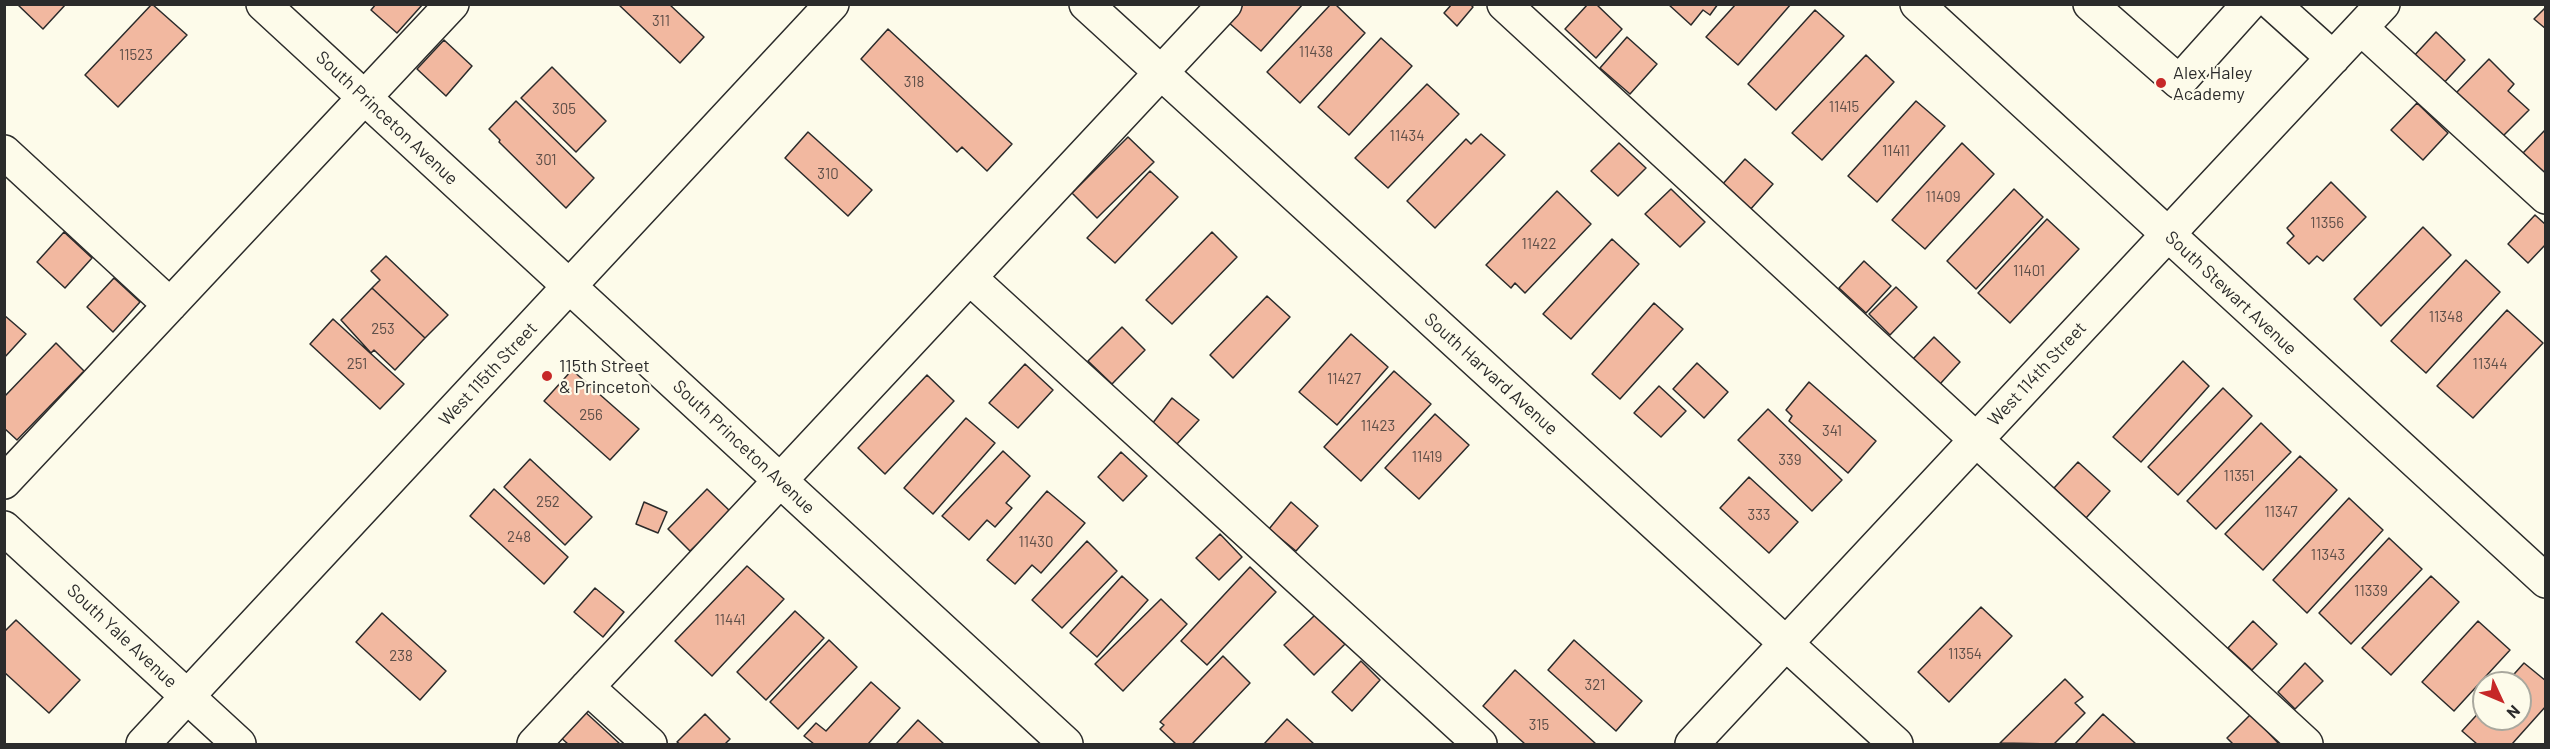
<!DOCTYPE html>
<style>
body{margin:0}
#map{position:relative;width:2550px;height:749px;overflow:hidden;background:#fdfbea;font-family:Barlow,sans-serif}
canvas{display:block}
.frame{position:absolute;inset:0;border:6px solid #2b2b2b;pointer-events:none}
.north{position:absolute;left:2472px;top:671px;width:60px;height:60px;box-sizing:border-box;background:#fdfbea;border:2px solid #a9a89e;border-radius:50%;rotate:134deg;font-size:16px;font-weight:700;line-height:24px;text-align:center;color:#2b2b2b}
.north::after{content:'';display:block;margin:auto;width:21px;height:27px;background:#c62828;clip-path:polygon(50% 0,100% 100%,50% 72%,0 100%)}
</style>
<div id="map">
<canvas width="2550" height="749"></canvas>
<div class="frame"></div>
<div class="north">N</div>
</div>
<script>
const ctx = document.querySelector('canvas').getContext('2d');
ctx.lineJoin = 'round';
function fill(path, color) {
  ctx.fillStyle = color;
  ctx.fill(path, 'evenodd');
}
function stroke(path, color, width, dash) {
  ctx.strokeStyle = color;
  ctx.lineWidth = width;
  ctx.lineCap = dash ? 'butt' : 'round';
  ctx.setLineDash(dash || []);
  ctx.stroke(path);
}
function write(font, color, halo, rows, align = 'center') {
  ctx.font = font + ' Barlow,sans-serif';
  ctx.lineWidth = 4.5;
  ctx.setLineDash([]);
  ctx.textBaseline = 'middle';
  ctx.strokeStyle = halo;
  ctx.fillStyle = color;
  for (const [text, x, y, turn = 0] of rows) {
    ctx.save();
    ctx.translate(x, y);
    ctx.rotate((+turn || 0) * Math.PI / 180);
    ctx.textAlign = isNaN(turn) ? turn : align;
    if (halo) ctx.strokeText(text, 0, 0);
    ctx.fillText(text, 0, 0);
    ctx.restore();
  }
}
const building = new Path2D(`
 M17,4H66L43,29Z
 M152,4L187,35L118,107L85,75Z
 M376,4H423L397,33L371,10Z
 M618,4H669L704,37L680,63Z
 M1244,4H1303L1261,51L1228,22Z
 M1331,4H1335L1365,33L1300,103L1267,72Z
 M1452,4H1470L1473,7L1457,26L1444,13Z
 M1588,4H1596L1622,29L1596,58L1565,29Z
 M1668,4H1718L1710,15L1703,10L1691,25Z
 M1736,4H1791L1738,65L1706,37Z
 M2546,7V29L2534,19Z
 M1815,10L1844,36L1776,110L1748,84Z
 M888,29L1012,144L987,171L962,147L957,152L861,59Z
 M2436,32L2465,60L2441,86L2412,58Z
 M1627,37L1657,64L1630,94L1600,68Z
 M1381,38L1412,66L1349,135L1318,107Z
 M444,40L472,66L446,96L417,69Z
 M1866,55L1894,82L1822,160L1792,133Z
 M2489,59L2514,84L2508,91L2529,110L2502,137L2456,93Z
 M552,67L606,121L576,152L521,98Z
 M1427,84L1459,114L1388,188L1355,158Z
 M516,101L594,178L566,208L499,142L500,140L489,129Z
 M1916,101L1945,126L1877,202L1848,176Z
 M2417,103L2448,133L2423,160L2391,130Z
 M2546,129V175L2523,153Z
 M808,132L872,190L848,216L785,158Z
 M1481,134L1505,155L1435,228L1407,201L1466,139L1471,144Z
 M1128,137L1154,162L1097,218L1072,193Z
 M1619,143L1646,168L1618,196L1591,171Z
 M1962,143L1994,174L1925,249L1892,220Z
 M1745,159L1773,184L1749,211L1721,186Z
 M1150,171L1178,197L1115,263L1087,238Z
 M2331,182L2366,217L2323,261L2317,256L2309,264L2287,243L2294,236L2287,228Z
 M1671,189L1705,222L1680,247L1645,214Z
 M2014,189L2043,217L1976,289L1947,261Z
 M1557,191L1591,224L1525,293L1515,283L1511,288L1486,265Z
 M2535,215L2546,225V244L2528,263L2508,244Z
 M2047,219L2079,249L2010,323L1978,293Z
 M2423,227L2451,255L2381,326L2354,299Z
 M64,232L92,258L65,288L37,262Z
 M1212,232L1237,257L1172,324L1146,300Z
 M1612,239L1639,264L1571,339L1543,314Z
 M386,256L448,315L425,338L372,288L380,280L371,271Z
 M2466,260L2500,292L2426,373L2391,341Z
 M1864,261L1891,286L1866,313L1839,288Z
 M114,278L140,302L113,332L87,307Z
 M1896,287L1917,307L1890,335L1869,314Z
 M372,288L425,338L395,370L374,350L371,353L341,320Z
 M1267,296L1290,317L1233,378L1210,355Z
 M1654,303L1683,329L1620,399L1592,374Z
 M2507,310L2543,343L2473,418L2437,386Z
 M4,315L26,334L4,358Z
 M333,319L404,384L380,409L310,344Z
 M1122,327L1145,350L1112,384L1088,361Z
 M1351,334L1388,367L1337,425L1299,392Z
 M1934,337L1960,362L1940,384L1913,359Z
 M56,343L84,371L17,440L4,428V397Z
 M2183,361L2209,386L2141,462L2113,437Z
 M1697,363L1728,392L1704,418L1673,389Z
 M1025,364L1053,390L1018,428L989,403Z
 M572,370L639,429L610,460L544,401Z
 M1394,371L1431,404L1361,481L1324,447Z
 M927,375L954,401L885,474L858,448Z
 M1809,382L1876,441L1848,473L1789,421L1792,416L1786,410Z
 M1659,386L1686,411L1661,437L1634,413Z
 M2223,388L2252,416L2178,495L2148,467Z
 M1172,398L1199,420L1176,445L1152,424Z
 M1768,409L1842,480L1812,511L1738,440Z
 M1435,414L1469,445L1419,499L1385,468Z
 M966,418L995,443L933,514L904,488Z
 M2261,423L2291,452L2216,529L2187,501Z
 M1003,451L1030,476L1006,503L1012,508L995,527L987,520L969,540L942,516Z
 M1121,452L1147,476L1123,501L1098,477Z
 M2300,456L2337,490L2263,570L2225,534Z
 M530,459L592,517L565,545L504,487Z
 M2078,462L2110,491L2086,518L2054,488Z
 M1749,477L1798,522L1769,553L1720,508Z
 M494,489L568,557L544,584L470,516Z
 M707,489L731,512L690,551L668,529Z
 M1047,491L1085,523L1041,573L1032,565L1015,584L987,560Z
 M2349,498L2383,530L2307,613L2273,580Z
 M644,502L667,512L658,533L636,524Z
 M1291,502L1318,526L1296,551L1269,529Z
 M1220,534L1242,557L1219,580L1196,558Z
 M2389,538L2422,569L2351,644L2319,613Z
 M1087,541L1117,571L1062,628L1032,600Z
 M747,566L784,599L712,676L675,641Z
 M1250,567L1276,592L1207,665L1181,641Z
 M1122,576L1148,600L1097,657L1070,633Z
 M2431,576L2459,602L2391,675L2362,648Z
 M595,588L624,612L603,637L574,612Z
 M1161,599L1187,624L1123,691L1095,664Z
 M1981,607L2012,636L1949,702L1918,672Z
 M795,611L824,638L766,700L737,672Z
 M382,613L446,671L420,700L356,642Z
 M1315,615L1345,644L1314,675L1284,645Z
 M16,620L80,680L49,713L4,672V632Z
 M2253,621L2277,644L2252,670L2228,648Z
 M2478,621L2510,650L2454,711L2422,682Z
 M829,640L857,667L798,729L770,702Z
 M1574,640L1642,701L1616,731L1548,670Z
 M1223,656L1250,683L1192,744H1176L1160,729L1164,725L1160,722Z
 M1361,661L1380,680L1352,711L1332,692Z
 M2305,663L2323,681L2295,709L2278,692Z
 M2524,663L2546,681V706L2512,744H2477L2462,731L2484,707V719H2520V683H2506Z
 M1515,670L1596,744H1525L1483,706Z
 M2065,679L2083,697L2075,703L2085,713L2054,744L2000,743Z
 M871,682L900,708L868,744H814L804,736L816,723L826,731Z
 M583,710L620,744H568L559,736Z
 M705,714L730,739L725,744H680L677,742Z
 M2103,714L2136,744H2075Z
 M2251,714L2279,744H2233L2227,738Z
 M1287,719L1314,744H1264Z
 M918,720L944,744H896Z`);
fill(building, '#f2b8a0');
stroke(building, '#2b2b2b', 1.5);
const minor = new Path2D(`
 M263,4L1066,744
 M1086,4L1896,744
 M1504,4L2306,744
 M1917,4L2546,581
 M2090,4L2179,82L2249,4
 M2273,4L2333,58
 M2361,28L2546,197
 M4,152L170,305
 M970,278L1480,744
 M4,482L452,4
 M4,528L239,744
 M587,687L650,744
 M143,744L832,4
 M534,744L1225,4
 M1692,744L2383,4`);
stroke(minor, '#2b2b2b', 36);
stroke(minor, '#fdfbea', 33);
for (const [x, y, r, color] of [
 [2161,83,6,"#c62828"],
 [547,376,6,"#c62828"]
]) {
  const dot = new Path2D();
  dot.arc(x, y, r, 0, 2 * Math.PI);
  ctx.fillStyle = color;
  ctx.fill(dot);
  stroke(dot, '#fdfbea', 2);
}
write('15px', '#5d4e48', null, [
 ["311",661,21],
 ["11438",1316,52],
 ["11523",136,55],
 ["318",914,82],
 ["11415",1844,107],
 ["305",564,109],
 ["11434",1407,136],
 ["11411",1896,151],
 ["301",546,160],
 ["310",828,174],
 ["11409",1943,197],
 ["11356",2327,223],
 ["11422",1539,244],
 ["11401",2029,271],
 ["11348",2446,317],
 ["253",383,329],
 ["251",357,364],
 ["11344",2490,364],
 ["11427",1344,379],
 ["256",591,415],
 ["11423",1378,426],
 ["341",1832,431],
 ["11419",1427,457],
 ["339",1790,460],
 ["11351",2239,476],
 ["252",548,502],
 ["11347",2281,512],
 ["333",1759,515],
 ["248",519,537],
 ["11430",1036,542],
 ["11343",2328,555],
 ["11339",2371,591],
 ["11441",730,620],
 ["11354",1965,654],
 ["238",401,656],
 ["321",1595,685],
 ["315",1539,725]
]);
write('18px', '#2b2b2b', '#fdfbea', [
 ["Alex Haley",2173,73],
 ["Academy",2173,94],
 ["115th Street",559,366],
 ["& Princeton",559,387]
], 'left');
write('18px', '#2b2b2b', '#fdfbea', [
 ["South Princeton Avenue",387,118,43],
 ["South Stewart Avenue",2231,293,43],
 ["West 115th Street",488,374,-47],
 ["South Harvard Avenue",1491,374,42],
 ["West 114th Street",2037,374,-47],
 ["South Princeton Avenue",744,447,43],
 ["South Yale Avenue",122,636,43]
]);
</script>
